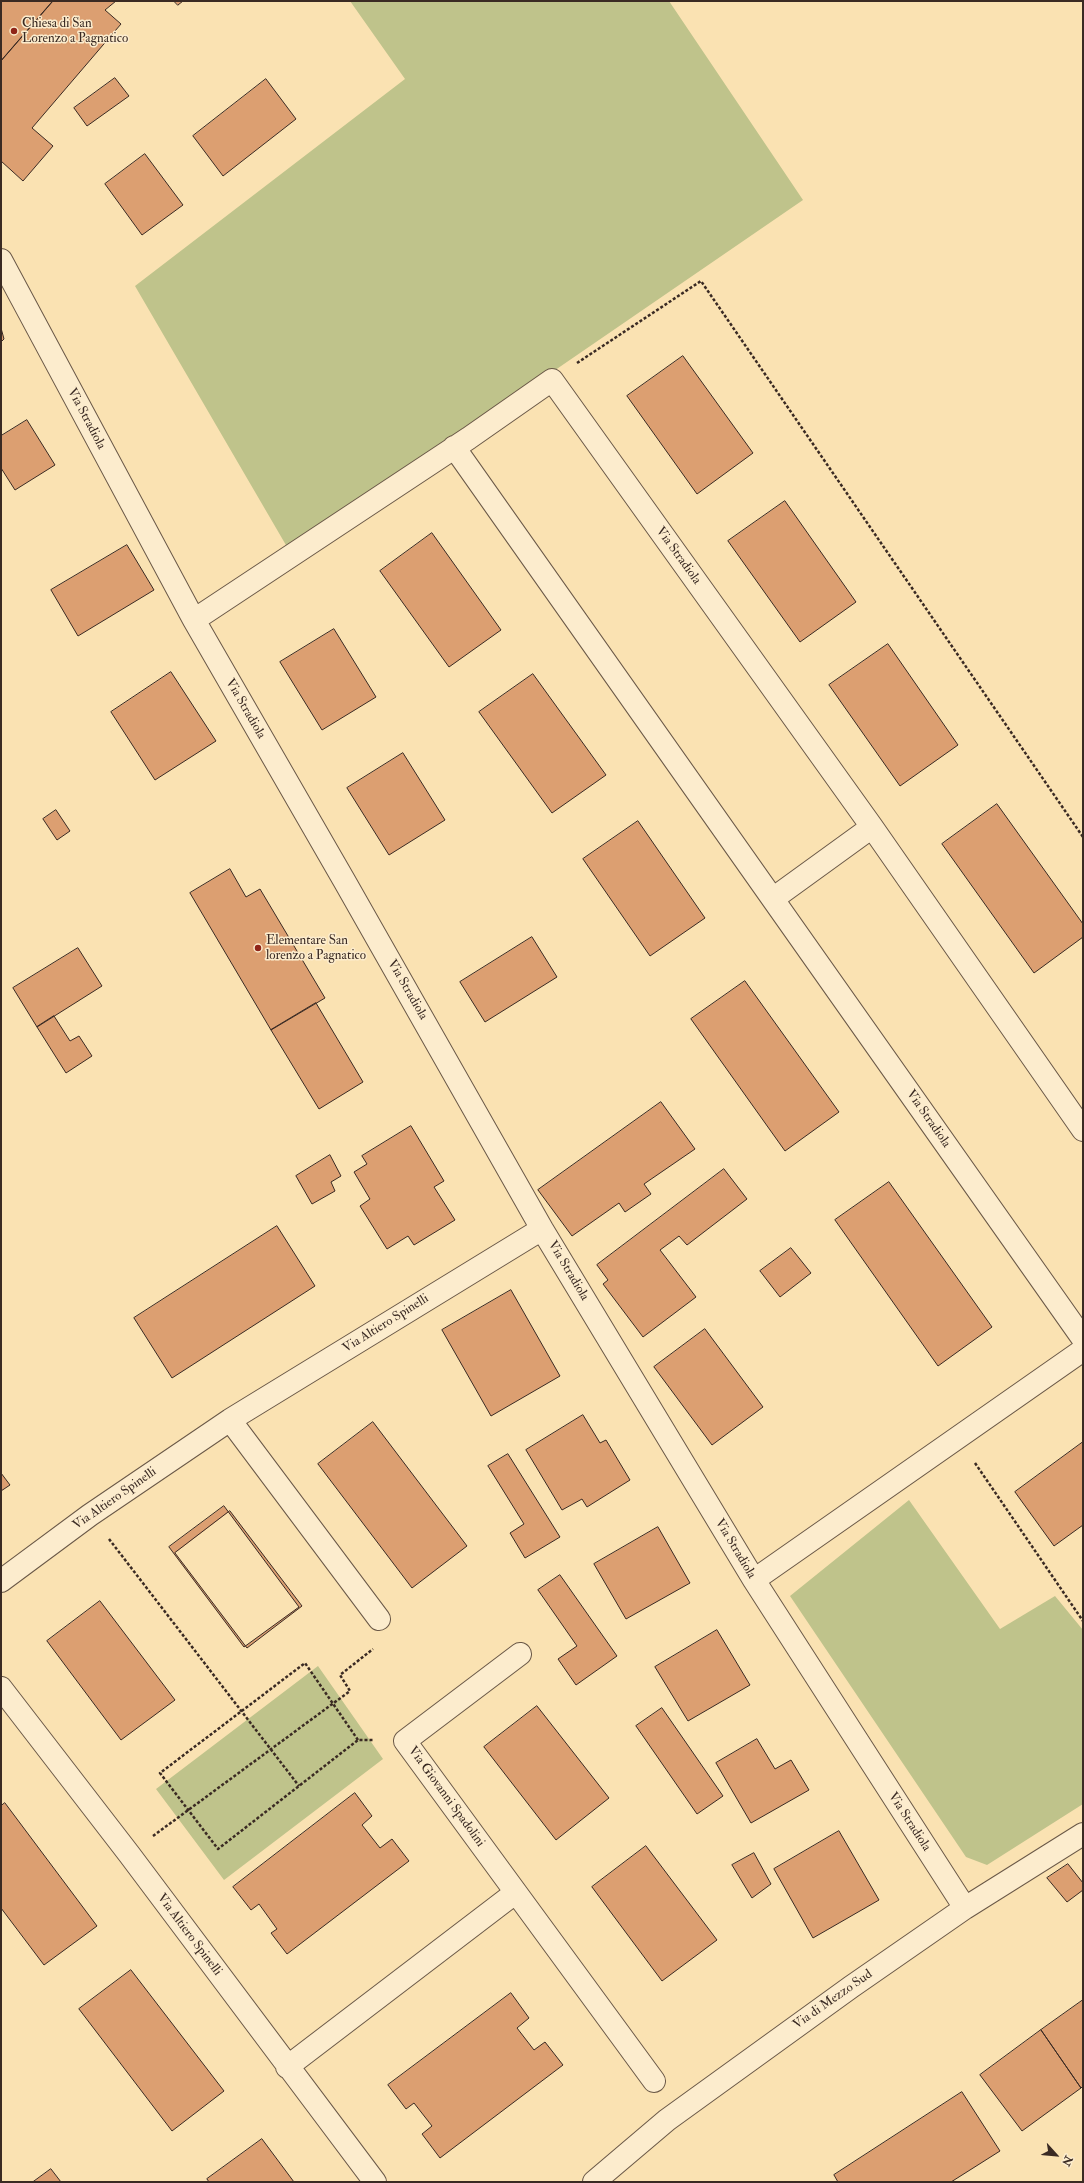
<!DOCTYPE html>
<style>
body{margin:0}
#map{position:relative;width:1084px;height:2183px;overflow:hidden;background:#fae2b2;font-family:"IM FELL Double Pica",serif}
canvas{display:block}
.frame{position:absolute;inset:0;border:2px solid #3a2a23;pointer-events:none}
.north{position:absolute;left:1036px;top:2135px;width:40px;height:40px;-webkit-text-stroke:3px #fceccd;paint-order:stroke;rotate:117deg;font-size:11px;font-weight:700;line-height:16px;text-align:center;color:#3a2a23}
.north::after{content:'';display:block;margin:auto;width:14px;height:18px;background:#3a2a23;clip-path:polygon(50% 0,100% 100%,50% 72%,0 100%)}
</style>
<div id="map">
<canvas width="1084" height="2183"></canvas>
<div class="frame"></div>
<div class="north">N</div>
</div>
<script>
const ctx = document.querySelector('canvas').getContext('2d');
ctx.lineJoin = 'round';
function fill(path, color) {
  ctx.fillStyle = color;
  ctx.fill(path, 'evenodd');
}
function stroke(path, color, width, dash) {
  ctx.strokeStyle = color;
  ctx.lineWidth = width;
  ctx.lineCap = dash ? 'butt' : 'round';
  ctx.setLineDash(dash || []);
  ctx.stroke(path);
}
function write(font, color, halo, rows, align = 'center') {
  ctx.font = font + ' "IM FELL Double Pica",serif';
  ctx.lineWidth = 3;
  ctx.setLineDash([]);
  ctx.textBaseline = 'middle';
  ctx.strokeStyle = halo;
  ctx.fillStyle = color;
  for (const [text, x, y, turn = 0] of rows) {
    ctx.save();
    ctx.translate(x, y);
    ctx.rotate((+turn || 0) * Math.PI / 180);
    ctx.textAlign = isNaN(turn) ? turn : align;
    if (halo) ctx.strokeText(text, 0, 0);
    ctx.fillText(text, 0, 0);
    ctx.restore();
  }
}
fill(new Path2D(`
 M350,1H669L803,200L290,552L135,286L405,79Z
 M909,1500L1000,1629L1055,1596L1083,1630V1804L987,1865L966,1857L790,1596Z
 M318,1666L383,1759L224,1880L156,1789Z`), '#bfc38b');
const building = new Path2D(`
 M1,1H53L1,61Z
 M53,1H116L105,10L121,24L32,128L53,146L23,181L1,161V61Z
 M174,1H183L178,5Z
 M115,78L129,96L87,126L74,108Z
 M266,79L296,119L223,176L193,136Z
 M145,154L183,205L142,235L105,184Z
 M1,328L4,339L1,342Z
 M683,356L753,453L697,494L627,396Z
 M27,420L55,465L15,490L1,468V436Z
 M785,501L856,602L800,642L728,541Z
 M432,533L501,630L449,667L380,571Z
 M127,545L154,590L78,636L51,590Z
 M334,629L376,697L322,730L280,662Z
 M888,644L958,745L900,786L829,685Z
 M171,672L216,741L155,780L111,712Z
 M533,674L606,775L552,813L479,712Z
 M403,753L445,820L389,855L347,788Z
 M997,804L1083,924V937L1034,973L942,844Z
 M56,810L70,831L57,840L43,819Z
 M638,821L705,918L650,956L583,859Z
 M230,869L246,897L260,889L325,998L271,1030L190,893Z
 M532,937L557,977L485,1022L460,982Z
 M78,948L102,986L37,1027L13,988Z
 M745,981L839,1112L785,1151L691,1019Z
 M316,1003L363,1082L319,1109L271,1030Z
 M54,1016L70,1041L79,1036L92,1056L66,1073L37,1027Z
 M661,1102L695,1149L644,1184L651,1194L625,1212L619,1203L572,1236L538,1190Z
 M411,1126L444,1181L434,1187L455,1220L414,1245L408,1236L387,1249L360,1206L370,1199L354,1172L367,1164L362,1156Z
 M330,1155L341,1176L331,1182L335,1191L312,1204L296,1176Z
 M724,1169L747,1199L687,1245L679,1236L660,1250L696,1297L643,1337L603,1284L608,1280L597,1265Z
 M889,1182L992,1327L938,1366L835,1220Z
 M277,1226L315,1286L172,1378L134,1318Z
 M791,1248L811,1273L780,1297L760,1271Z
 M511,1290L560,1376L491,1416L442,1330Z
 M705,1329L763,1407L712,1445L654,1367Z
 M583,1415L600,1443L606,1440L630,1480L587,1507L582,1499L562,1510L526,1450Z
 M373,1422L467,1546L412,1588L318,1464Z
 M1083,1442V1525L1054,1546L1015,1492Z
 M508,1454L560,1537L525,1558L510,1533L524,1524L488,1466Z
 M1,1473L10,1485L1,1491Z
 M224,1506L299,1607L244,1647L169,1547Z
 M230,1511L302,1606L247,1648L175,1553Z
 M658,1527L690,1583L626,1619L594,1564Z
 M560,1575L617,1656L576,1685L558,1659L577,1646L538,1590Z
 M100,1601L175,1700L121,1740L47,1641Z
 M717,1630L750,1685L688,1721L655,1667Z
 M537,1706L609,1798L556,1840L484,1747Z
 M662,1708L723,1796L697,1814L636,1726Z
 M757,1739L775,1769L791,1760L809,1790L751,1823L716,1763Z
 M355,1793L372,1816L362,1825L380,1848L392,1839L409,1861L287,1954L271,1933L277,1929L259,1904L251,1910L233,1887Z
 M5,1803L97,1926L44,1965L1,1908V1806Z
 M839,1831L879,1900L813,1938L774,1869Z
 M646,1846L717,1940L662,1981L592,1887Z
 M754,1853L771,1884L752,1898L732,1865Z
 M1068,1864L1083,1883V1890L1067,1902L1047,1878Z
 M131,1970L224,2091L172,2131L79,2009Z
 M511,1993L529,2018L517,2028L534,2050L545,2042L563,2065L440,2158L422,2134L432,2126L414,2103L406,2109L388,2085Z
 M1083,2000V2086L1081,2088L1041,2030Z
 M1041,2030L1081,2088L1022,2131L980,2075Z
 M962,2092L1000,2151L951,2182H838L834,2175Z
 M262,2139L294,2182H209L207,2179Z
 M51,2169L61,2182H33Z`);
fill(building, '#dc9f71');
stroke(building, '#3a2a23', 1);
const minor = new Path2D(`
 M1,260L194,620L345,882L542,1229L754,1580L965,1908
 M454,447L1083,1339
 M194,620L469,438L552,380L872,827L1083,1130
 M774,898L872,827
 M230,1420L379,1619
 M754,1580L1083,1350
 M1,1581L90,1515L230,1420L542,1229
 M520,1654L405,1741L654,2081
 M1,1688L129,1854L375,2182
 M287,2067L515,1893
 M594,2182L667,2120L851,1987L965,1908L1083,1834`);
stroke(minor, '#6a5847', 24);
stroke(new Path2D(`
 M577,363L701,281L1083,837
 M975,1463L1083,1621
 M109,1539L299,1786
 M358,1740L305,1663L160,1773L218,1849L358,1740H374
 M153,1836L350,1691L340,1675L373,1649`), '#3a2a23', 2.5, [3, 2]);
stroke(minor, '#fceccd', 22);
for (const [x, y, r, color] of [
 [14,31,4,"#8f2418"],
 [258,948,4,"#8f2418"]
]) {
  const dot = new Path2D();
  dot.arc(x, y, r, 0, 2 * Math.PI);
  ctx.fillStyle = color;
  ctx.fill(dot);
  stroke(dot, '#fceccd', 1.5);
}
write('13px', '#3a2a23', '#fceccd', [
 ["Chiesa di San",22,24],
 ["Lorenzo a Pagnatico",22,39],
 ["Elementare San",266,941],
 ["lorenzo a Pagnatico",266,956]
], 'left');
write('13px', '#3a2a23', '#fceccd', [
 ["Via Stradiola",86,419,62],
 ["Via Stradiola",678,556,54],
 ["Via Stradiola",245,709,60],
 ["Via Stradiola",407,990,60],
 ["Via Stradiola",928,1119,55],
 ["Via Stradiola",568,1271,59],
 ["Via Altiero Spinelli",386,1324,-32],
 ["Via Altiero Spinelli",115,1499,-35],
 ["Via Stradiola",735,1549,59],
 ["Via Giovanni Spadolini",446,1797,54],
 ["Via Stradiola",909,1822,57],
 ["Via Altiero Spinelli",189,1935,53],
 ["Via di Mezzo Sud",833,2000,-35]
]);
</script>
